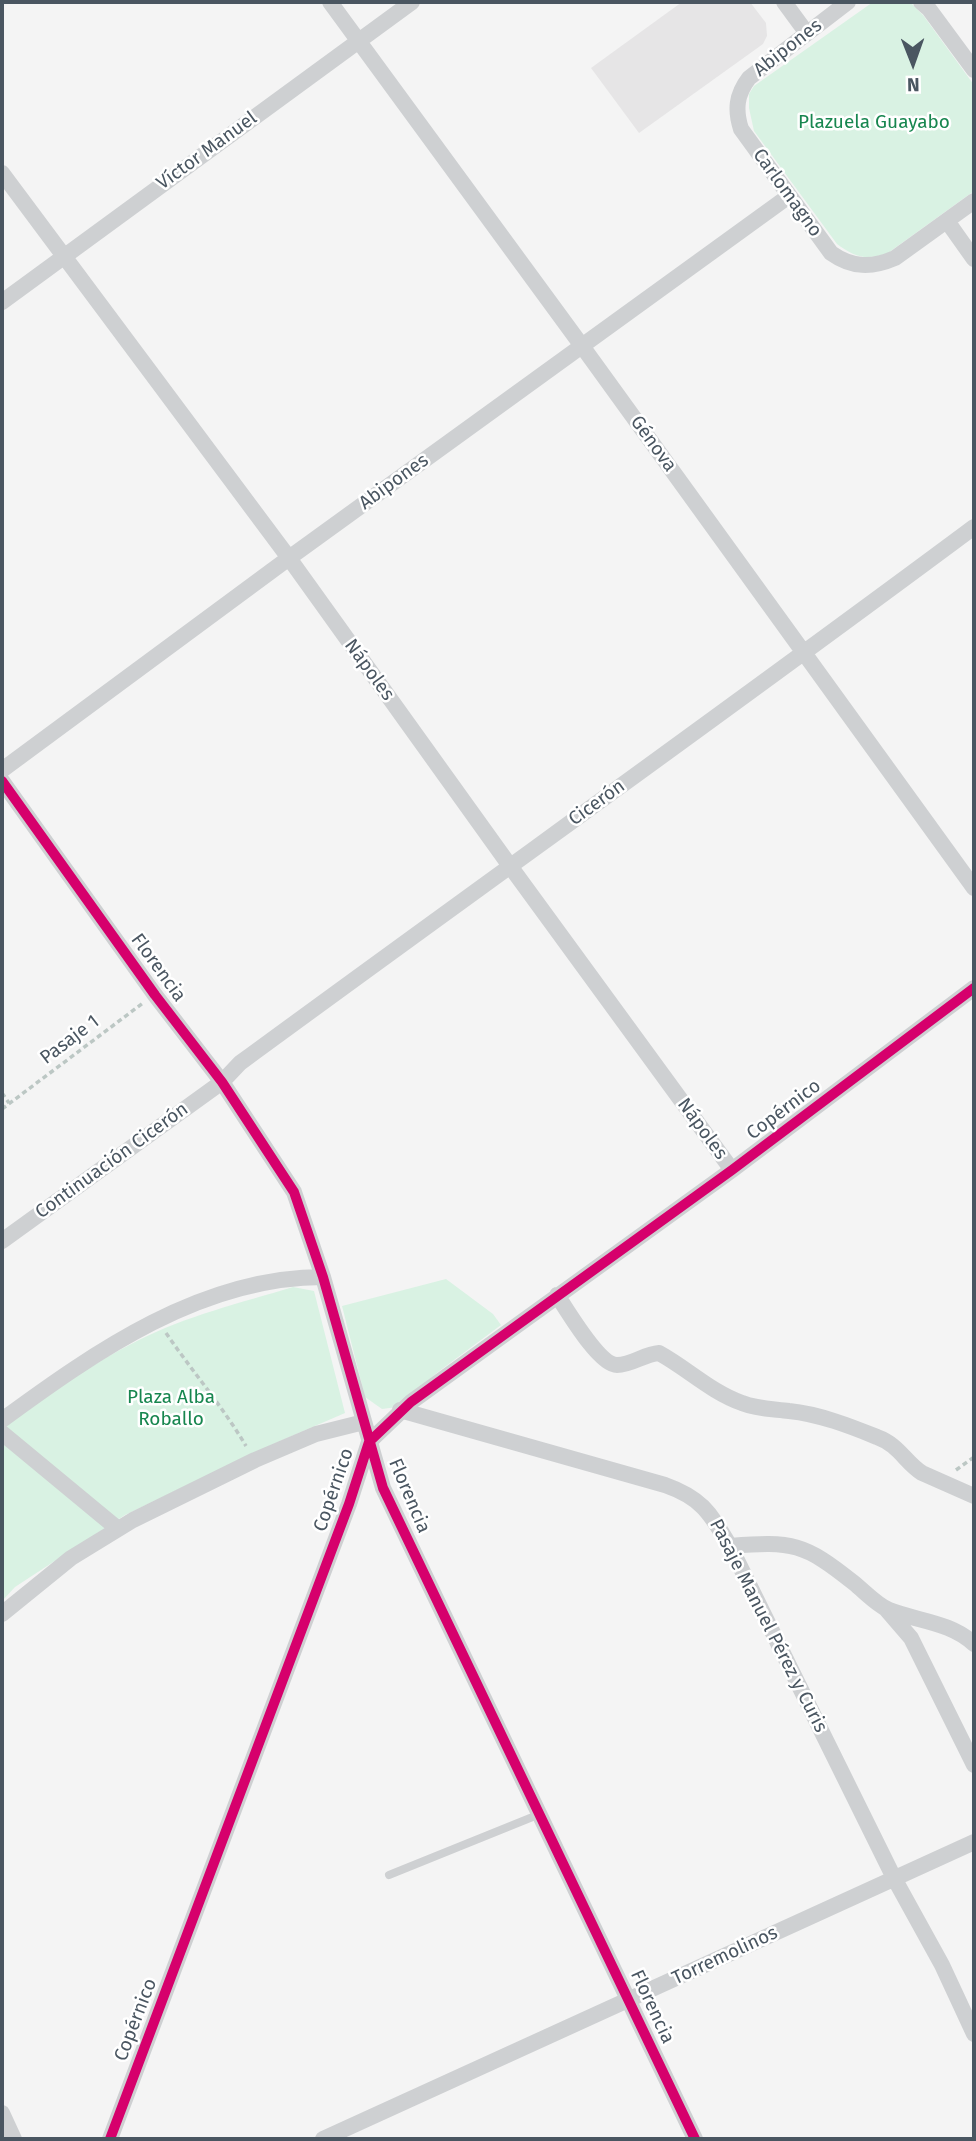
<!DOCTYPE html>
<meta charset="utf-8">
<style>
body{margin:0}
#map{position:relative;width:976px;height:2141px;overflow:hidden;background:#f4f4f4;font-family:"Fira Sans",sans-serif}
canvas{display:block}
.frame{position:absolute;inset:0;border:4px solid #4a5661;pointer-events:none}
.north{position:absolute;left:878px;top:28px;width:70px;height:70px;-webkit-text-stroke:5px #fff;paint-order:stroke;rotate:179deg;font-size:19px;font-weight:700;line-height:28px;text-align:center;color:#4a5661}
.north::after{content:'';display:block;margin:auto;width:24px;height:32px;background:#4a5661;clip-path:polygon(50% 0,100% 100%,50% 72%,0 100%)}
</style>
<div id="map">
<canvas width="976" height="2141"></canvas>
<div class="frame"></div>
<div class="north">N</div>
</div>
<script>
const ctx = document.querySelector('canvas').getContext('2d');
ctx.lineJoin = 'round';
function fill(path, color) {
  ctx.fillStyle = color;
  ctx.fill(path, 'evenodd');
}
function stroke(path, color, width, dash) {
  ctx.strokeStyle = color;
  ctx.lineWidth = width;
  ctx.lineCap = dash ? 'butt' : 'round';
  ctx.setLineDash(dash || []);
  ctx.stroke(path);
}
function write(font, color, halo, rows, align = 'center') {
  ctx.font = font + ' "Fira Sans",sans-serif';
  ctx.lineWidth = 5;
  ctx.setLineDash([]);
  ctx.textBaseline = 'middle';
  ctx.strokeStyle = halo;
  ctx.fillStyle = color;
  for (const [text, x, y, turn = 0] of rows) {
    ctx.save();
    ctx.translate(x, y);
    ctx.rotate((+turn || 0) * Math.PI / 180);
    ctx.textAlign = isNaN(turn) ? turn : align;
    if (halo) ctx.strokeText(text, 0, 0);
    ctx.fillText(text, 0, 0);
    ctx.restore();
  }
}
fill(new Path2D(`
 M682,2H750L766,23L767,36L763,44L639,133L591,68Z`), '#e6e5e6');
fill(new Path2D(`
 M873,2H904L912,4L923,15L974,85V191L888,253C867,261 854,257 837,244L754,131L749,108V94L754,86Z
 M446,1279L493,1314L501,1325L438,1372L397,1407L382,1409L365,1397L342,1306Z
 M293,1287L314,1291L345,1413L271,1445L125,1515L15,1587L2,1601V1427C46,1396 89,1365 137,1341C186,1316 240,1303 293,1287Z`), '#d9f2e3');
stroke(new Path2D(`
 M2,1093L9,1103
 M2,1109L143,1003
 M166,1333C192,1371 223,1407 246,1446
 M956,1470L974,1457`), '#bcc7c4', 3.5, [5, 3.5]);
stroke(new Path2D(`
 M389,1875L540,1814`), '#ced0d2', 8);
stroke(new Path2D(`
 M330,2L582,346L974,888
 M784,2L806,32
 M848,2L749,78C736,95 735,110 741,129L831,253C852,268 872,268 895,258L974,201
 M921,2L929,9L974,70
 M2,173L289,558L510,866L732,1170
 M947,221L974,259
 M2,302L412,2
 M2,770L289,558L789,196
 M2,781L155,995L222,1082L294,1192L323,1277L383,1488L695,2139
 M2,1241L222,1082L240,1063C484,884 731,708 974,527
 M557,1295C567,1310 599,1365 617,1365C632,1365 644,1354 659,1353C688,1369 711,1392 742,1403C757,1409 774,1409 789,1411C819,1414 850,1426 877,1437C899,1445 905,1462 922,1473L974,1496
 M400,1410L665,1485C702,1498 710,1513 730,1546L894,1878L942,1965L974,2034
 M2,1420C96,1351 202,1277 323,1277
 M2,1433L118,1529
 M730,1546C793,1541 804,1543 854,1583C865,1592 877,1605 889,1610C917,1621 951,1622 974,1644
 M886,1609L911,1638L974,1765
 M2,1614L71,1558L133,1520L255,1460L316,1434L364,1422
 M2,2113L14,2139
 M110,2139L349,1504L369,1442L411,1402L732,1170L974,988
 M323,2139L974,1842`), '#ced0d2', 16);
stroke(new Path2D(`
 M2,781L155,995L222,1082L294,1192L323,1277L383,1488L695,2139
 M110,2139L349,1504L369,1442L411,1402L732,1170L974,988`), '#d6006c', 10);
write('19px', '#4a5661', '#fff', [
 ["Abipones",788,48,-38],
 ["Víctor Manuel",207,151,-36],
 ["Carlomagno",787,193,54],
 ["Génova",653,444,54],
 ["Abipones",394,482,-36],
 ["Nápoles",369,670,54],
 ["Cicerón",597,803,-36],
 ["Florencia",158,968,54],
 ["Pasaje 1",70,1040,-37],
 ["Copérnico",784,1110,-37],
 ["Nápoles",702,1129,54],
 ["Continuación Cicerón",112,1161,-36],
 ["Copérnico",334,1490,-71],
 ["Florencia",409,1496,67],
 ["Pasaje Manuel Pérez y Curis",768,1626,63],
 ["Torremolinos",725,1956,-25],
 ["Florencia",652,2007,65],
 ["Copérnico",136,2020,-69]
]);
write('19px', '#17864f', '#fff', [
 ["Plazuela Guayabo",874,123],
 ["Plaza Alba",171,1398],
 ["Roballo",171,1420]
]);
</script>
